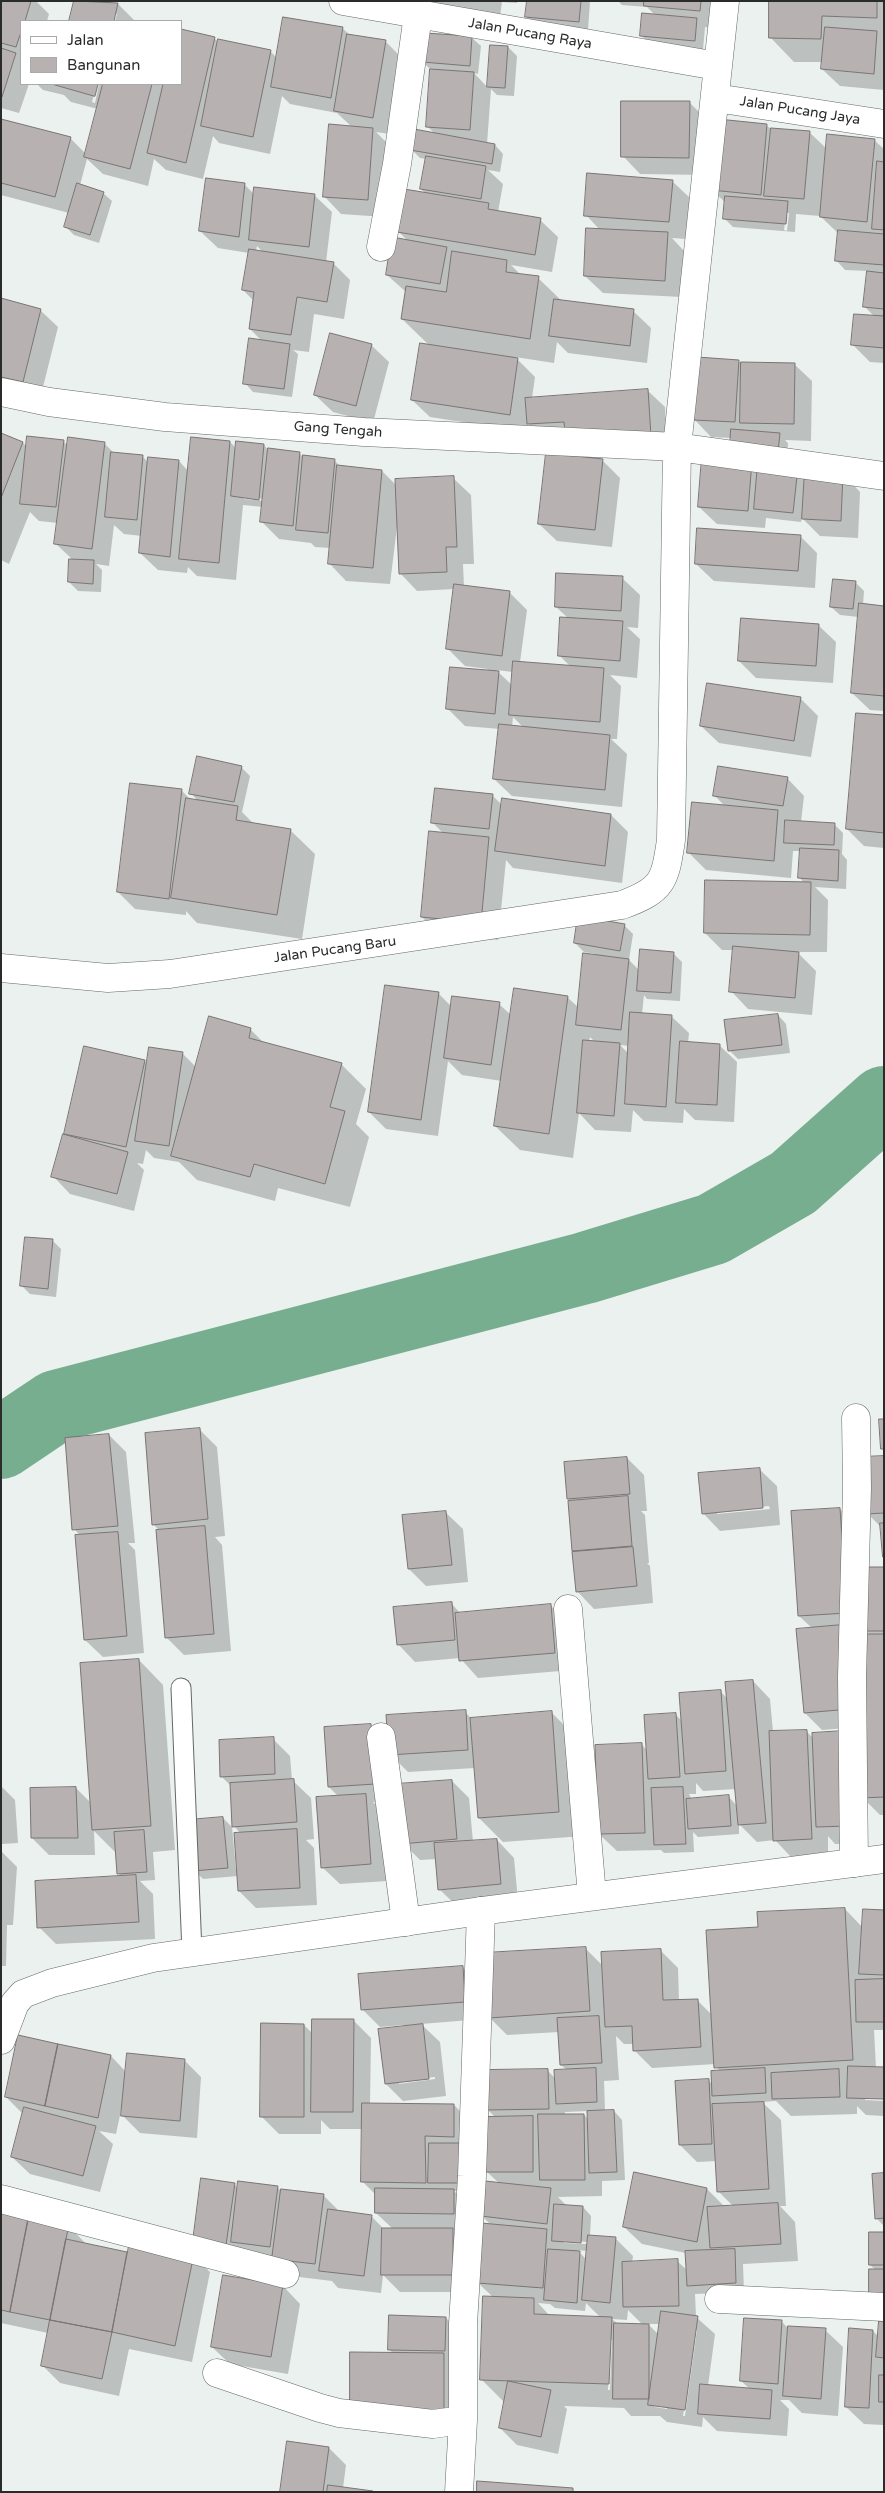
<!DOCTYPE html>
<style>
body{margin:0}
#map{position:relative;width:885px;height:2493px;overflow:hidden;background:#ebf1ee;font-family:"Varela Round",sans-serif}
canvas{display:block}
.frame{position:absolute;inset:0;border:2px solid #292c2a;pointer-events:none}
.legend{position:absolute;left:20px;top:20px;width:162px;height:65px;box-sizing:border-box;background:#fff;border:1px solid #a9abaa;margin:0;padding:6px 9px;list-style:none;font-size:15px;color:#292c2a}
.legend li{display:flex;align-items:center;gap:10px;height:25px}
.legend b{width:25px;border:1px solid #a9abaa}
</style>
<div id="map">
<canvas width="885" height="2493"></canvas>
<div class="frame"></div>
<ul class="legend">
<li><b style="height:6px;background:#fff"></b>Jalan</li>
<li><b style="height:14px;background:#b8b1b2"></b>Bangunan</li>
</ul>
</div>
<script>
const ctx = document.querySelector('canvas').getContext('2d');
ctx.lineJoin = 'round';
function fill(path, color) {
  ctx.fillStyle = color;
  ctx.fill(path, 'evenodd');
}
function stroke(path, color, width, dash) {
  ctx.strokeStyle = color;
  ctx.lineWidth = width;
  ctx.lineCap = dash ? 'butt' : 'round';
  ctx.setLineDash(dash || []);
  ctx.stroke(path);
}
function write(font, color, halo, rows, align = 'center') {
  ctx.font = font + ' "Varela Round",sans-serif';
  ctx.lineWidth = 4;
  ctx.setLineDash([]);
  ctx.textBaseline = 'middle';
  ctx.strokeStyle = halo;
  ctx.fillStyle = color;
  for (const [text, x, y, turn = 0] of rows) {
    ctx.save();
    ctx.translate(x, y);
    ctx.rotate((+turn || 0) * Math.PI / 180);
    ctx.textAlign = isNaN(turn) ? turn : align;
    if (halo) ctx.strokeText(text, 0, 0);
    ctx.fillText(text, 0, 0);
    ctx.restore();
  }
}
fill(new Path2D(`
 M1,1H36L49,14L47,21H21V84H29L19,113L1,108Z
 M75,1H106L118,4L135,21H115L117,14H114L112,21H70Z
 M433,1H517V3L502,2L500,16L442,10Z
 M528,1H590L588,30L535,25L526,16Z
 M618,1H720L717,28L705,27L703,50L650,44L641,35L655,15L647,7L622,5Z
 M771,1H884V90L840,86L822,69L823,62H794L770,37Z
 M342,28L350,35L385,41L403,59L390,134L376,132L390,146L385,217L341,214L324,196L352,127L337,113L290,104L282,96L270,154L219,143L213,136L203,179L166,170L154,159L148,186L103,174L87,159L80,185L103,193L112,201L99,243L74,235L65,226L69,213L1,195V120L70,138L86,154L98,109L71,102L64,95L43,90L37,84H97L92,102L95,103L99,84H181L214,38L219,43L270,51L277,58Z
 M472,38L481,46L478,74L474,73L488,88L491,46L508,47L517,56L514,96L497,95L491,89L487,144L495,145L503,154L500,172L488,170L503,184L498,212L540,220L558,237L552,272L511,265L521,275L538,278L562,301L633,311L651,328L647,363L568,353L557,342L554,363L515,357L535,377L532,398L647,390L665,407L667,453L590,458L603,461L620,478L612,547L557,541L539,524L585,458L567,441H545L528,424L527,432L430,417L412,400L429,345L402,319L406,292L387,275L409,242L399,232L426,194L421,189L426,159L420,158L412,150L435,134L427,126L431,70L423,62Z
 M689,102L707,120L706,175L640,174L623,156Z
 M766,125L772,130L809,132L827,149L874,140L884,149V363L870,362L853,345L875,317L864,306L868,271L845,270L837,261L839,234L820,216L796,214L795,232L733,227L724,218L726,203L712,190ZM786,213H789L787,231L784,230Z
 M672,181L690,198L686,239L672,238L684,251L682,297L603,293L585,276L600,230L586,215Z
 M245,185L255,195H314L332,212L326,262L333,263L350,280L344,319L314,314L309,352L293,350L298,354L292,397L253,392L245,383L263,342L250,329L254,301L243,290L249,253L218,248L200,231ZM257,246L263,252L256,251Z
 M1,300L40,310L58,327L40,399L1,389Z
 M371,345L389,362L373,423L333,412L315,395Z
 M738,361L741,363L794,364L812,381L811,441L785,440L788,443L787,460L732,438L711,437L694,419Z
 M1,435L23,443L27,447L63,441L68,446L104,443L115,454L142,456L149,463L179,461L189,472L230,442L237,449L264,445L268,450L299,453L304,458L334,460L341,467L382,471L397,486L453,478L471,495L474,564H463L464,587L509,592L527,610L520,662L570,666L559,655L568,618L556,607L622,578L640,595L638,628L627,627L640,639L637,678L610,675L621,686L617,739H611L627,754L622,807L512,796L494,779L500,729L465,726L447,708L488,669L465,666L448,649L454,589L417,591L400,573L398,519L390,584L346,581L329,563L330,548L315,547L311,543L279,539L262,522L263,507L243,505L236,580L197,576L188,567L187,573L158,570L140,553L142,536L124,534L114,525L109,566L96,564L102,570L101,592L78,591L69,582L71,558L56,544L58,523L39,521L30,512L9,564L1,560ZM244,497L266,499V501L244,499ZM496,670L513,672V686ZM513,717L524,728L512,727Z
 M703,458L843,474L860,492L858,538L820,536L802,518L801,522L766,518L765,528L717,524L699,507Z
 M800,536L817,553L815,588L714,581L696,564Z
 M856,583L864,591L863,605L884,607V711L870,710L852,693L859,617L840,615L831,607Z
 M818,625L836,642L833,683L756,678L739,661Z
 M800,698L818,716L811,757L719,743L701,726Z
 M884,717V848L864,846L847,829Z
 M241,767L250,776L242,812L254,824L290,830L315,854L302,939L197,923L186,911V915L135,909L118,892L181,790L191,800L198,801L191,793Z
 M787,778L804,796L801,822L834,824L843,833L842,854L847,860L846,889L815,887L828,900L827,952H797L816,971L812,1015L748,1009L731,991L734,950H722L705,933L804,883L800,878L801,851H793L791,878L706,870L688,852L725,806L714,795Z
 M492,795L502,805L611,815L628,832L622,883L513,868L506,860L498,940L439,934L422,917L444,834L432,822Z
 M624,925L633,934L629,960L640,971L673,953L682,962L680,1001L647,999L644,995L642,1014L671,1016L689,1033L688,1043L719,1045L737,1062L734,1122L695,1120L684,1109L683,1123L644,1121L633,1110L631,1132L595,1130L579,1113L573,1158L520,1150L495,1126L502,1081L462,1075L448,1061L438,1136L386,1129L369,1112L438,993L452,1007L499,1004L511,1015L567,997L579,1008L596,954L584,952L575,943ZM590,1037L595,1042H589ZM620,1045L629,1046V1054Z
 M778,1015L786,1024L790,1053L738,1059L729,1050Z
 M250,1029L264,1043L341,1064L366,1089L356,1124L369,1137L350,1207L278,1188L275,1201L197,1180L179,1162L154,1158L146,1150L143,1164L137,1163L144,1170L134,1211L70,1194L53,1176L70,1138L66,1133L144,1061L148,1064L182,1053L196,1067Z
 M52,1240L61,1249L56,1297L30,1294L21,1285Z
 M199,1429L217,1447L225,1536L215,1537L222,1545L231,1651L184,1655L167,1638L160,1531L153,1524Z
 M109,1435L126,1452L135,1543H128L135,1550L144,1653L103,1657L85,1640L81,1536L74,1529Z
 M884,1457V1550L882,1528L868,1514Z
 M627,1458L644,1475L647,1511H641L645,1515L649,1563H647L650,1566L653,1603L594,1609L577,1591L571,1502L568,1499Z
 M759,1469L777,1486L780,1525L720,1531L703,1513ZM769,1506L770,1509L717,1514V1511Z
 M840,1509L857,1527L864,1625L884,1568V1815H880L862,1797L865,1843L835,1844L828,1836V1856L792,1858L775,1840L757,1842L739,1824V1834L698,1837L693,1832L694,1852L664,1853L661,1850L617,1851L599,1834L641,1744L648,1751L675,1714L682,1721L721,1692L728,1699L753,1681L770,1699L773,1732L806,1731L813,1738L860,1727L822,1730L805,1713L813,1629L799,1616ZM866,1631L870,1635L857,1636ZM696,1783L703,1791L736,1789L737,1806L728,1796L692,1800L689,1794H696Z
 M445,1512L463,1529L468,1582L426,1586L409,1569Z
 M451,1603L461,1614L550,1605L568,1623L572,1670L478,1678L460,1658L415,1662L398,1644Z
 M139,1660L163,1685L175,1850L153,1852L155,1880L140,1881L153,1894L155,1939L56,1944L39,1927L122,1877L118,1873L117,1854L94,1831L95,1855H49L32,1838L76,1788L91,1803Z
 M465,1712L472,1719L552,1713L576,1737L583,1836L503,1842L479,1818L475,1768L408,1772L388,1752L392,1801L373,1802L383,1812L388,1881L340,1884L322,1867L339,1797L329,1787L370,1726L390,1745Z
 M273,1739L290,1756L292,1780L311,1798L314,1839L306,1840L314,1848L317,1905L256,1908L239,1891L238,1876L203,1879L194,1870L223,1818L232,1827L236,1870H238L241,1834L234,1826L231,1786L222,1777Z
 M452,1781L469,1798L473,1842L497,1840L514,1858L518,1901L457,1906L439,1889L437,1859L420,1860L403,1843Z
 M1,1786L15,1800L18,1843L1,1844Z
 M1,1851L17,1867L13,1925H7L6,1966H1Z
 M845,1909L863,1928L884,1911V2030H874L876,2068L865,2098V2100L884,2101V2116L866,2115L857,2106V2114L791,2116L776,2101L762,2102L781,2120L786,2206H780L795,2222L798,2261L743,2264L744,2292L695,2294L696,2317L715,2334L708,2386L750,2389L741,2381L781,2321L787,2327L825,2330L843,2347L838,2416L802,2413L789,2400H780L789,2409L787,2436L717,2431L703,2417L702,2427L667,2422L660,2416H631L624,2408L564,2406L567,2409L558,2454L517,2445L500,2428L505,2403L481,2379L493,2297L478,2283L492,2226L482,2216L499,2183L487,2172L496,2118L488,2110L547,2070L556,2079L567,2070L561,2065L559,2032L507,2035L490,2018L586,1949L603,1966L660,1950L678,1968L679,2001L697,2000L712,2015L759,1928ZM616,2036L624,2044H634V2050L652,2068L715,2064L720,2072L713,2085L708,2080L680,2145L697,2162L717,2161L718,2191L734,2207L724,2206L707,2189L624,2227L642,2244L686,2253L687,2270L677,2261L632,2263L633,2256L616,2239L590,2236L591,2216L583,2207L567,2206L558,2197L602,2196V2181L625,2180L622,2120L614,2111H605L604,2081L619,2080ZM588,2111V2119L584,2115H565V2112ZM564,2240L587,2242V2244L564,2243ZM577,2250L588,2251L587,2260ZM538,2303L550,2304L555,2308L585,2311L586,2303L600,2317L550,2316ZM628,2310L643,2325L618,2324L612,2319L627,2320ZM648,2324H660L659,2335ZM695,2330H697L685,2416H683ZM610,2340H612L610,2390H608ZM652,2404L667,2406V2409L655,2407Z
 M462,1967L480,1984L482,2019L421,2024L440,2042L446,2096L403,2101L386,2084L404,2025L380,2027L362,2009ZM435,2077V2079L399,2084V2081Z
 M353,2020L371,2038L370,2104L454,2105L471,2122L470,2191H454L471,2208V2231H453L470,2247V2292H400L383,2275L381,2293L338,2288L332,2281L291,2276L212,2258L234,2184L238,2188L277,2187L282,2192L323,2195L339,2211L371,2216L384,2229H393L376,2213V2195L363,2182V2129H330L321,2120V2134H279L261,2116L304,2025L313,2034Z
 M19,2036L111,2056L126,2072L184,2060L201,2077L197,2138L140,2133L122,2115V2106L116,2134L99,2131L113,2144L100,2192L30,2174L12,2157L23,2114L6,2097Z
 M884,2175V2226L876,2218Z
 M1,2211L68,2225L86,2244L128,2253L193,2255L210,2272L192,2362L129,2349L119,2396L60,2383L42,2365L48,2333L1,2323Z
 M884,2233V2318L876,2270L870,2265Z
 M283,2286L300,2304L288,2374L230,2364L212,2347Z
 M446,2318L463,2335L461,2431L389,2349Z
 M884,2322V2425L864,2424L846,2407L873,2331L879,2337Z
 M329,2448L346,2465L343,2488L368,2492H282Z`), '#0003');
stroke(new Path2D(`
 M1,1443L56,1406L585,1268L713,1229L793,1183L884,1102`), '#77ae90', 72);
const building = new Path2D(`
 M1,1H31L25,21H21V32L16,47L1,43Z
 M74,1L118,3L114,21H69Z
 M527,1H581L579,22L525,17Z
 M644,1H701L700,11L644,6Z
 M769,1H877V18L822,16L821,39L769,38Z
 M642,13L697,18L695,41L640,36Z
 M283,17L343,27L331,98L271,87Z
 M825,27L877,31L874,74L821,69Z
 M181,29L215,37L186,163L147,153L163,84H181Z
 M424,33L472,36L470,66L422,62Z
 M347,34L386,40L373,118L334,111Z
 M218,39L271,50L253,137L201,126Z
 M490,45L508,46L505,88L487,87Z
 M1,48L16,53L2,97L1,96Z
 M430,69L474,72L470,130L426,127Z
 M52,84H98L95,96Z
 M103,84H152L130,169L84,157Z
 M621,101H690L689,158L621,157Z
 M1,119L71,137L55,197L1,183Z
 M718,119L767,124L761,195L711,190Z
 M329,124L373,128L368,200L323,197Z
 M771,128L810,131L804,199L764,196Z
 M414,129L495,144L492,164L410,150Z
 M827,134L875,139L867,222L820,217Z
 M426,156L486,166L481,199L420,189Z
 M877,161L884,162V230L872,229Z
 M587,173L673,180L669,222L584,216Z
 M206,178L245,183L239,237L199,231Z
 M77,183L104,192L90,235L64,227Z
 M254,187L315,194L309,247L249,240Z
 M404,189L489,203L488,209L541,218L535,255L397,232Z
 M725,196L788,201L786,224L723,219Z
 M586,228L668,232L665,281L584,276Z
 M838,230L884,234V265L835,261Z
 M392,237L447,247L440,284L386,275Z
 M249,249L334,262L327,302L297,297L291,335L249,329L254,292L242,290Z
 M452,251L507,260L506,272L539,276L530,339L401,319L406,286L446,292Z
 M867,271L884,273V309L863,307Z
 M1,298L41,309L23,382L1,377Z
 M554,299L634,309L630,346L549,336Z
 M854,314L884,316V348L851,345Z
 M330,333L372,344L356,406L314,395Z
 M249,338L290,344L284,389L243,384Z
 M420,343L518,358L510,415L411,400Z
 M697,357L739,360L735,422L693,420Z
 M741,362L795,363L794,424L740,423Z
 M648,389L651,436L566,441L564,422L527,424L525,398Z
 M731,429L780,433L778,452L730,448Z
 M1,433L23,442L1,498Z
 M27,436L64,440L56,507L20,504Z
 M68,437L105,442L92,549L54,544Z
 M191,437L230,441L219,563L179,559Z
 M236,441L264,444L259,500L231,496Z
 M268,448L300,452L293,526L260,522Z
 M111,452L143,455L137,520L105,517Z
 M546,453L603,459L595,530L538,524Z
 M303,455L335,459L328,533L296,530Z
 M148,457L179,460L170,557L139,553Z
 M702,457L752,461L748,511L698,507Z
 M758,463L798,467L793,513L754,509Z
 M337,465L382,470L373,568L328,564Z
 M805,470L843,473L841,521L802,519Z
 M454,476L457,547H446L447,572L399,574L395,479Z
 M697,528L801,535L798,571L695,564Z
 M69,559L94,560L93,584L68,582Z
 M556,573L623,576L621,611L555,607Z
 M833,579L856,581L853,609L830,607Z
 M454,584L510,591L502,656L446,649Z
 M859,603L884,606V696L851,693Z
 M560,617L623,621L620,661L558,656Z
 M741,618L819,624L816,666L738,661Z
 M513,661L604,668L600,722L509,715Z
 M450,667L499,671L495,714L446,709Z
 M707,683L801,697L794,741L700,726Z
 M856,713L884,715V833L846,829Z
 M499,724L610,735L605,790L493,779Z
 M197,756L242,766L234,802L189,794Z
 M718,766L788,777L783,806L713,796Z
 M130,783L182,789L169,899L117,892Z
 M435,788L493,794L489,829L431,823Z
 M186,798L238,806L236,820L291,829L277,915L171,898Z
 M502,798L611,814L605,866L495,851Z
 M692,802L778,810L774,861L687,853Z
 M785,820L835,823L834,845L784,843Z
 M429,831L489,837L481,923L421,917Z
 M800,848L839,850L838,881L798,878Z
 M705,880L811,882L810,935L704,933Z
 M578,916L625,924L620,951L574,943Z
 M733,946L799,952L795,998L729,992Z
 M640,949L674,952L671,993L637,991Z
 M583,953L629,959L621,1030L576,1025Z
 M385,985L439,992L421,1120L368,1112Z
 M514,988L568,996L549,1134L494,1126Z
 M452,996L500,1002L491,1065L444,1058Z
 M630,1012L672,1015L666,1107L625,1104Z
 M778,1014L782,1045L728,1051L724,1020Z
 M209,1016L251,1028L249,1038L342,1063L330,1107L345,1111L325,1184L254,1164L250,1177L171,1156Z
 M583,1040L620,1043L614,1116L577,1113Z
 M680,1041L720,1044L717,1105L676,1103Z
 M84,1046L145,1060L126,1147L64,1134Z
 M149,1047L183,1052L169,1146L135,1141Z
 M63,1134L128,1152L117,1194L51,1177Z
 M25,1237L53,1239L48,1289L20,1286Z
 M879,1419H884V1449H881Z
 M200,1428L208,1519L152,1525L145,1433Z
 M109,1434L118,1526L72,1530L65,1438Z
 M884,1456V1513L866,1514L862,1457Z
 M627,1457L630,1494L567,1499L564,1462Z
 M760,1468L763,1508L702,1514L698,1473Z
 M628,1496L632,1546L572,1551L568,1501Z
 M840,1508L847,1613L798,1616L791,1511Z
 M446,1511L452,1565L408,1569L402,1515Z
 M880,1523H884V1557H883Z
 M205,1526L214,1634L165,1638L156,1530Z
 M118,1532L127,1636L84,1640L75,1535Z
 M633,1547L637,1586L576,1592L572,1552Z
 M864,1567H884V1631H865Z
 M452,1602L455,1640L397,1645L393,1607Z
 M551,1604L555,1653L459,1661L455,1613Z
 M842,1625L850,1709L804,1713L796,1629Z
 M856,1634H884V1797L861,1798Z
 M139,1659L151,1826L92,1830L80,1663Z
 M753,1680L766,1823L738,1825L725,1682Z
 M721,1690L726,1771L685,1774L679,1693Z
 M466,1710L468,1750L389,1755L386,1715Z
 M552,1711L559,1812L478,1818L470,1718Z
 M676,1713L680,1777L648,1779L644,1715Z
 M371,1724L375,1784L328,1787L324,1727Z
 M807,1730L812,1839L773,1841L769,1731Z
 M843,1731L848,1826L816,1827L812,1733Z
 M274,1737L275,1774L220,1777L219,1740Z
 M642,1743L645,1833L598,1834L595,1745Z
 M294,1779L297,1822L232,1827L230,1783Z
 M452,1780L457,1839L401,1844L396,1784Z
 M76,1787L78,1838H31L30,1788Z
 M683,1787L686,1844L654,1845L651,1788Z
 M366,1794L371,1864L321,1868L316,1797Z
 M729,1795L731,1826L688,1829L686,1799Z
 M223,1817L228,1868L193,1871L188,1820Z
 M297,1829L300,1888L238,1891L234,1833Z
 M144,1830L147,1872L117,1874L114,1832Z
 M497,1839L501,1884L438,1890L434,1843Z
 M136,1875L139,1922L37,1928L35,1881Z
 M845,1908L853,2060L714,2068L706,1930L758,1927L757,1912Z
 M863,1909L884,1910V1975L859,1974Z
 M586,1947L590,2011L489,2018L484,1953Z
 M661,1949L663,2000L698,1999L701,2047L633,2051L632,2026L605,2027L601,1952Z
 M463,1966L465,2002L361,2010L358,1974Z
 M884,1979V2022H856L855,1980Z
 M599,2016L602,2063L560,2065L557,2018Z
 M312,2019H354L353,2112H311Z
 M261,2023L304,2024V2117H260Z
 M423,2024L429,2079L385,2084L378,2029Z
 M18,2035L58,2044L45,2106L5,2097Z
 M58,2044L111,2055L98,2118L45,2106Z
 M127,2053L185,2059L180,2121L121,2116Z
 M848,2066L884,2067V2099L847,2098Z
 M596,2068L597,2102L556,2104L554,2070Z
 M765,2068L766,2093L712,2096L711,2071Z
 M548,2069L549,2109L487,2110L486,2070Z
 M839,2069L840,2097L772,2099L771,2073Z
 M709,2079L712,2144L679,2145L675,2081Z
 M764,2102L769,2189L717,2192L712,2104Z
 M362,2103L454,2104V2137L425,2136L426,2183L361,2182Z
 M24,2107L96,2126L83,2176L11,2157Z
 M614,2110L617,2172L589,2173L587,2111Z
 M538,2114H584L585,2180H540Z
 M533,2116V2172H486L485,2117Z
 M429,2143H462L461,2183H428Z
 M634,2172L707,2188L697,2242L623,2227Z
 M884,2173V2218L875,2219L872,2174Z
 M201,2178L235,2183L226,2245L193,2241Z
 M238,2181L278,2186L270,2247L231,2242Z
 M485,2181L551,2188L547,2224L481,2216Z
 M375,2188L454,2189V2214L375,2213Z
 M281,2189L324,2194L315,2264L272,2259Z
 M778,2203L781,2244L710,2248L707,2207Z
 M554,2204L583,2206L581,2243L552,2241Z
 M1,2209L29,2215L10,2312L1,2310Z
 M328,2209L372,2215L364,2276L319,2271Z
 M29,2215L69,2224L50,2320L10,2312Z
 M481,2223L547,2229L543,2288L477,2283Z
 M382,2228H453V2275H381Z
 M869,2232H884V2265H869Z
 M588,2235L616,2237L610,2303L582,2300Z
 M66,2239L127,2252L112,2332L50,2320Z
 M130,2241L194,2254L175,2346L112,2332Z
 M548,2249L580,2251L577,2303L544,2300Z
 M735,2249L736,2283L687,2286L685,2251Z
 M678,2259L679,2306L623,2307L622,2262Z
 M869,2269H884V2305L869,2304Z
 M223,2275L283,2285L271,2357L211,2347Z
 M483,2296L534,2298V2314L612,2317L609,2384L480,2380Z
 M661,2311L698,2316L685,2410L648,2405Z
 M389,2315L446,2317L445,2351L388,2350Z
 M744,2318L782,2320L778,2384L740,2381Z
 M50,2320L112,2332L102,2379L41,2366Z
 M879,2321H884V2358L876,2357Z
 M614,2323L649,2324V2399H613Z
 M788,2326L826,2328L821,2399L783,2396Z
 M849,2328L873,2330L869,2408L845,2407Z
 M350,2352L444,2353V2414L350,2412Z
 M879,2375H884V2402H879Z
 M508,2381L551,2390L541,2437L499,2428Z
 M700,2384L772,2390L770,2419L698,2414Z
 M287,2441L329,2447L323,2492H280Z
 M477,2481L573,2488V2492H477Z
 M328,2485L373,2491V2492H327Z`);
fill(building, '#b8b1b2');
stroke(building, '#7a7475', 1);
const lane = new Path2D(`
 M181,1688L192,1952`);
const street = new Path2D(`
 M343,1L717,66
 M716,98L884,124
 M381,247L397,164L418,15
 M1,392L49,402L165,417L364,432L677,447L884,476
 M1,968L108,978L170,974L622,905C663,890 665,881 671,840L677,447L725,1
 M568,1609L592,1896
 M381,1737L406,1922
 M854,1863L852,1677L857,1488L856,1418
 M1,2199L285,2274
 M719,2299L884,2307
 M217,2373L320,2408L339,2413L433,2424L463,2420V2324L472,2176L481,1911
 M459,2492L463,2420`);
const secondary = new Path2D(`
 M1,2040L15,2003L23,1994L52,1983L153,1958L481,1911L884,1859`);
stroke(lane, '#636865', 21);
stroke(street, '#636865', 29);
stroke(secondary, '#636865', 29);
stroke(lane, '#fff', 19);
stroke(street, '#fff', 28);
stroke(secondary, '#fff', 28);
write('14px', '#292c2a', '#fff', [
 ["Jalan Pucang Raya",530,34,10],
 ["Jalan Pucang Jaya",800,111,9],
 ["Gang Tengah",338,430,4],
 ["Jalan Pucang Baru",335,950,-8]
]);
</script>
